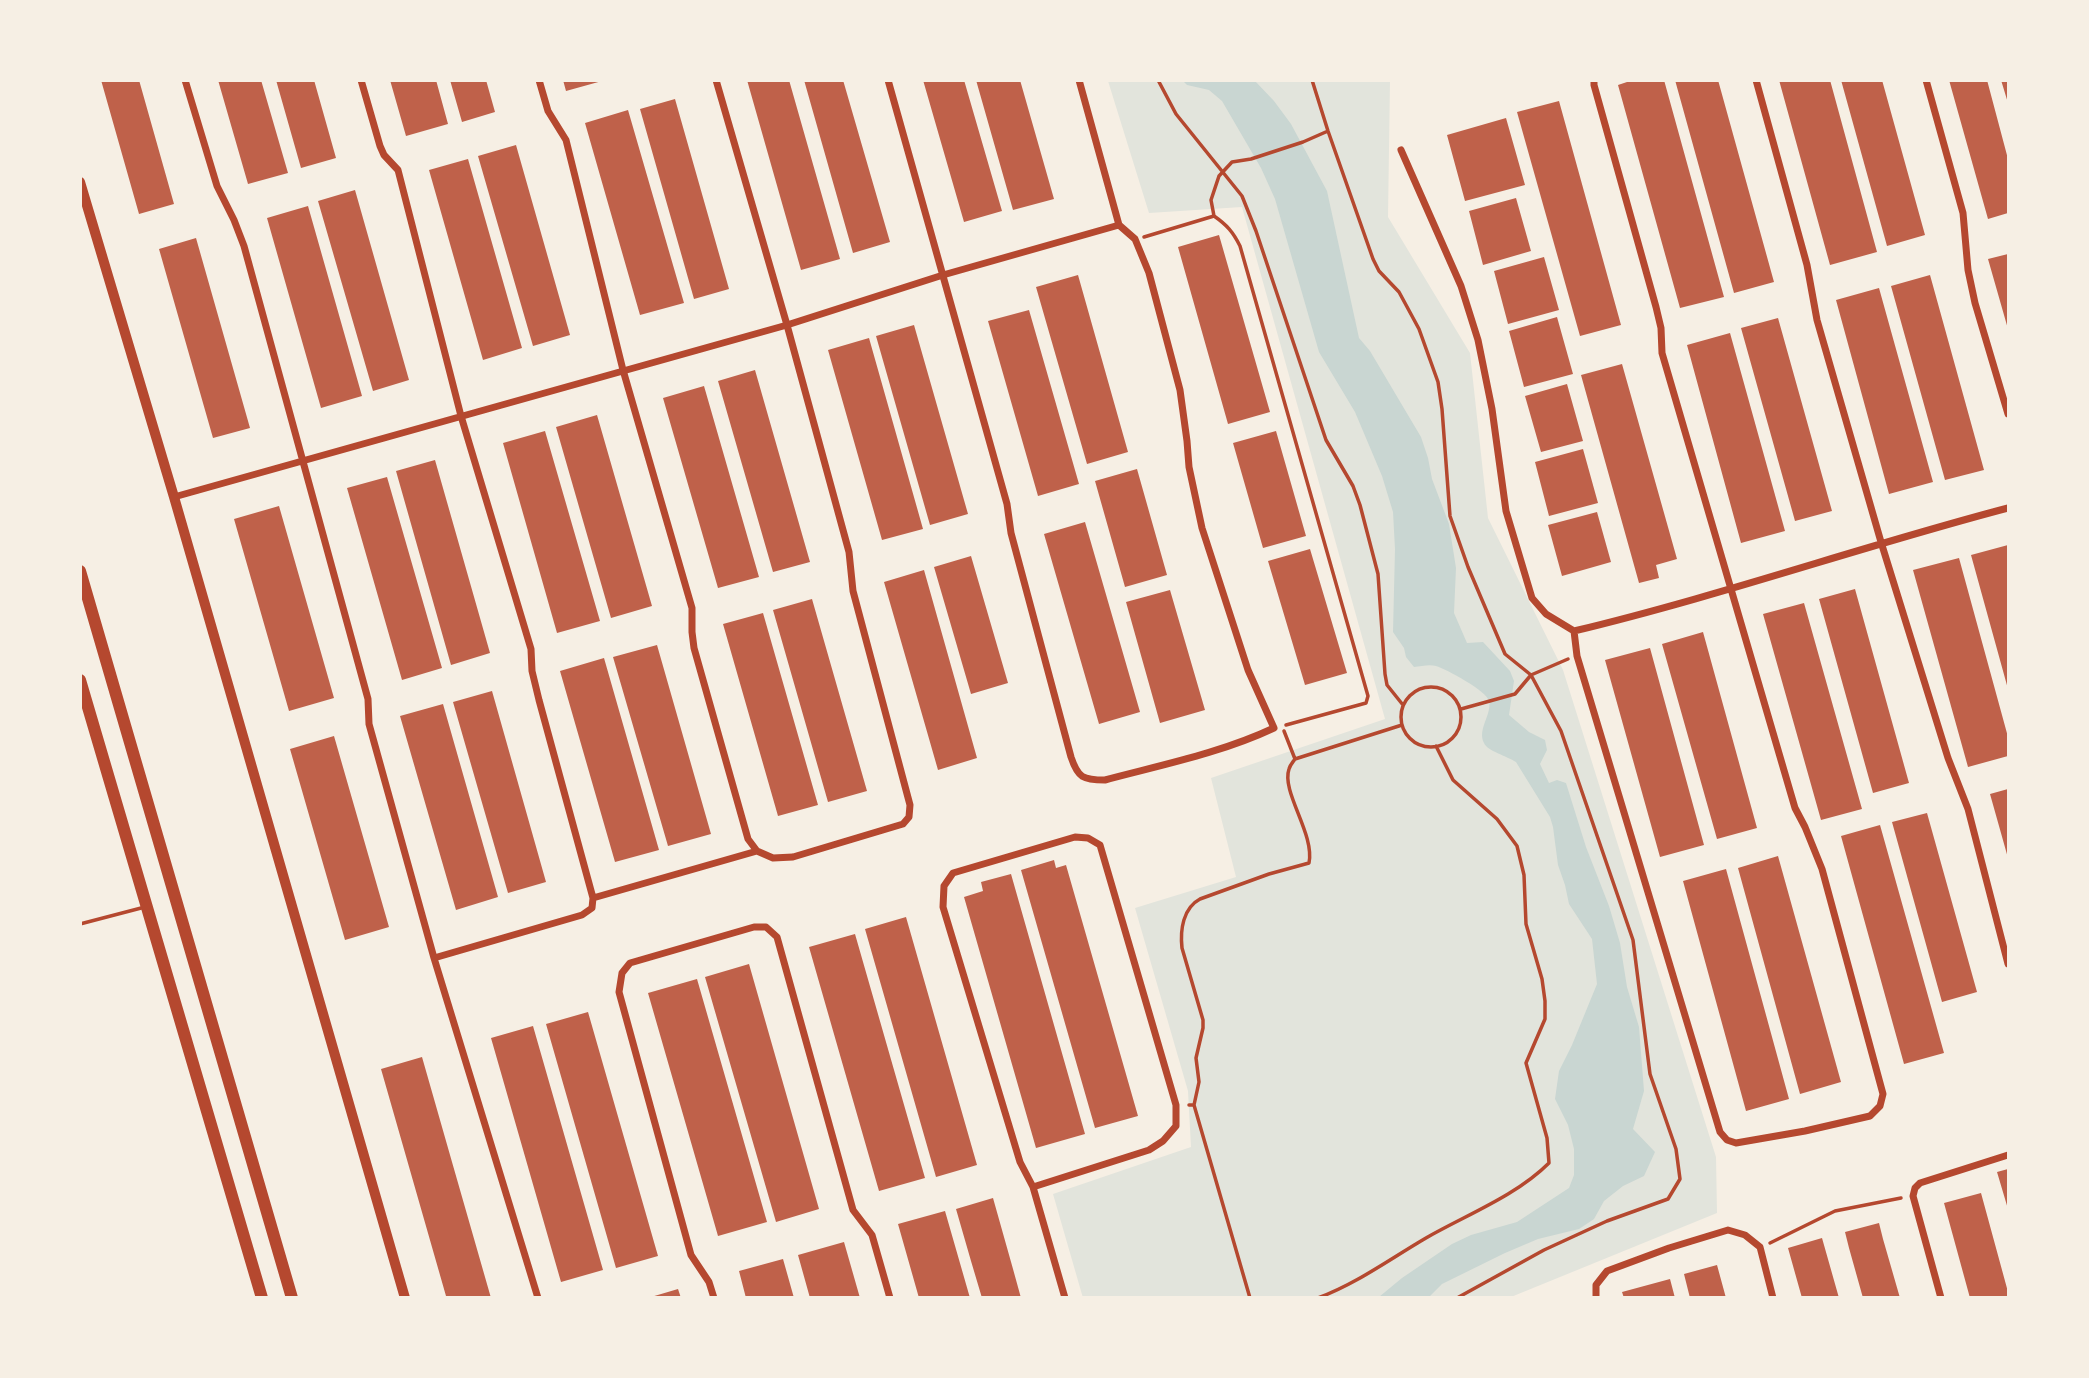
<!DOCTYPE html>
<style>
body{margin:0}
#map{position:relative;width:2089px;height:1378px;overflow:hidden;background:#f6efe4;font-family:Cabin,sans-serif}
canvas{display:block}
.frame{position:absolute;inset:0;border:82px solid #f6efe4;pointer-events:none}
</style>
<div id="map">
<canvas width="2089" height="1378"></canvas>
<div class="frame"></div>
</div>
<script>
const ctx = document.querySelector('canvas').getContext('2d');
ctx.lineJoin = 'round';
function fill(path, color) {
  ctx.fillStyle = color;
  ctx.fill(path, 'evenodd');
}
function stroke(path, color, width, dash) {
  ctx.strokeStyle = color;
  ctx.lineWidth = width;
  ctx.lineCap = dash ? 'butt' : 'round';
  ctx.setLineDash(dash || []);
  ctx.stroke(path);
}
fill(new Path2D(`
 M1108,81H1390L1388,217L1470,353L1488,518L1563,670L1716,1157L1717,1213L1511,1297L1083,1298L1053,1194L1191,1147L1188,1091L1135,908L1236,877L1211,778L1385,719L1242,207L1149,213Z`), '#e2e4dc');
fill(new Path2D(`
 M1183,81H1255L1274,101L1291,124L1327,191L1359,338L1370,351L1421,437L1428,458L1432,479L1449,524L1456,568L1454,613L1467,643L1483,642L1510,671L1514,681L1509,715L1529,732L1545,740L1547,750L1540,764L1549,783L1557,780L1566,783L1586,847L1609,906L1620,943L1627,987L1639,1027L1644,1091L1633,1129L1655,1152L1644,1176L1623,1186L1604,1201L1594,1219L1579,1229L1538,1239L1505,1253L1442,1284L1429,1297H1379L1402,1278L1452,1244L1471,1235L1517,1222L1569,1188L1574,1175V1149L1568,1125L1555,1099L1559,1071L1572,1045L1597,984L1592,939L1569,904L1565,885L1558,865L1553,827L1550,817L1516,762C1507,756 1487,751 1484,743C1477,729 1492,715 1489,701C1487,691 1446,669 1436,666C1430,664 1421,666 1414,667L1406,657L1404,648L1393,632L1395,549L1393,512L1382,476L1355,412L1319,352L1275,199L1261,168L1222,101L1209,90L1187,85Z`), '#c9d6d2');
fill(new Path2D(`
 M101,80H139L174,204L139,214Z
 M218,80H261L288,173L248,184Z
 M276,80H314L336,158L301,168Z
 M390,80H436L448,124L406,136Z
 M450,80H486L495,112L462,122Z
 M563,80H602V81L566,91Z
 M747,80H789L840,259L801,270Z
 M804,80H843L890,242L853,253Z
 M923,80H964L1002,211L964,222Z
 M976,80H1020L1054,199L1013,210Z
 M1633,80H1664L1724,297L1680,308L1618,85Z
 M1675,80H1718L1774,282L1734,293Z
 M1779,80H1830L1877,252L1830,265Z
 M1841,80H1882L1925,235L1887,246Z
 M1949,80H1987L2008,159V213L1988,219Z
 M2001,80H2008V103Z
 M675,99L729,289L694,299L640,109Z
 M1559,101L1621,325L1580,336L1517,112Z
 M628,110L684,303L640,315L585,123Z
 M1506,118L1525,185L1465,201L1447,135Z
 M516,145L570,335L533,346L478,156Z
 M468,159L522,348L483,360L429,170Z
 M355,190L409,380L373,391L318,201Z
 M1516,198L1531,251L1483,265L1469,211Z
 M308,206L362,396L321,408L267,218Z
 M1219,235L1270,412L1228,424L1178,247Z
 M196,238L250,428L213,438L159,249Z
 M2008,254V329L1988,259Z
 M1544,257L1559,310L1508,324L1494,271Z
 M1078,275L1128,452L1087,464L1036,287Z
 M1930,275L1984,470L1945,480L1891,286Z
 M1879,288L1933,482L1889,494L1836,300Z
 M1029,310L1079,484L1038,496L988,321Z
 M1557,317L1573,374L1524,387L1509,331Z
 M1778,318L1832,511L1795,521L1741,328Z
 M914,325L968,514L930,525L876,336Z
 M1730,333L1785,531L1741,543L1687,345Z
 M869,338L923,529L882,540L828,350Z
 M1622,364L1677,559L1656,565L1659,578L1639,583L1581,375Z
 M755,370L810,562L773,572L718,381Z
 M1567,384L1583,441L1541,452L1525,396Z
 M704,386L759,577L718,588L663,398Z
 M597,415L652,606L611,618L556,427Z
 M545,431L600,621L557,633L503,443Z
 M1276,431L1306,536L1263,548L1233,443Z
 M1583,449L1598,503L1549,516L1535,462Z
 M435,460L490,653L451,665L396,471Z
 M1137,469L1167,575L1125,587L1095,481Z
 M387,477L442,668L402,680L347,488Z
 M279,506L334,698L289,711L234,519Z
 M1597,512L1611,562L1562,576L1548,525Z
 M1085,522L1140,712L1099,724L1044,534Z
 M2008,545V689L1971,555Z
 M1310,549L1347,673L1305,685L1268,561Z
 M971,556L1008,683L971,694L934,567Z
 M1959,558L2008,737V756L1968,767L1913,570Z
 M924,570L977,758L938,770L884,582Z
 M1855,589L1909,783L1873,793L1819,599Z
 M1170,590L1205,710L1160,723L1126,602Z
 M812,599L867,791L828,802L773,610Z
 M1804,603L1862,809L1821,820L1763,614Z
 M763,613L818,805L778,816L723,624Z
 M1703,632L1757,828L1717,839L1662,644Z
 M657,645L711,834L668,846L613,657Z
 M1650,648L1704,845L1660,857L1605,660Z
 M604,658L659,850L615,862L560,671Z
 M492,691L546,882L508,893L453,702Z
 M443,704L498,897L456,910L400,716Z
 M334,736L389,927L345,940L290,749Z
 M2008,789V858L1990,794Z
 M1927,813L1977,992L1942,1002L1892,822Z
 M1880,825L1944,1053L1904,1064L1841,836Z
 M1778,856L1841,1082L1800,1094L1738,868Z
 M1054,860L1056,868L1066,865L1138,1116L1095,1128L1021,870Z
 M1726,869L1789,1099L1746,1111L1683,881Z
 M1011,874L1085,1134L1036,1148L964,897L983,891L981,882Z
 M906,917L977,1165L936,1177L865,929Z
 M855,934L925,1178L879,1191L809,947Z
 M749,964L819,1209L776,1222L705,977Z
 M697,979L767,1222L718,1236L648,993Z
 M588,1012L658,1256L616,1268L546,1024Z
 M533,1026L603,1270L561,1282L491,1038Z
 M422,1057L452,1162L491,1298L446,1296L381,1069Z
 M2008,1169V1209L1997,1172Z
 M1981,1193L2008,1292V1298H1970L1944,1203Z
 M993,1198L1013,1269L1021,1298H982L971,1261L956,1209Z
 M945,1211L970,1298H919L898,1224Z
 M1879,1223L1883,1239L1900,1298H1863L1849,1248L1845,1232Z
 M1822,1238L1839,1298H1802L1788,1248Z
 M844,1242L860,1298H810L798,1255Z
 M783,1259L794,1298H746L739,1271Z
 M1717,1265L1726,1298H1690L1684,1274Z
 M1670,1279L1675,1298H1624L1622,1292Z
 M678,1289L681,1298H651V1297Z`), '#bf614a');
stroke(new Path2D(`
 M1158,80L1176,114L1242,196L1256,231L1326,440L1353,486L1360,505L1378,574L1385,674L1387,685L1403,705
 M1312,80L1328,131L1373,259L1379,271L1399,292L1419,329L1438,382L1442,409L1450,516L1468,567L1505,654L1531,675L1561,731L1633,940L1650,1074L1676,1149L1680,1179L1668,1199L1607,1221L1544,1250L1457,1298
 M1214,216L1211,200L1219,176L1232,162L1251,159L1303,142L1328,131
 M1144,237L1214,216C1227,225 1233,232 1240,246L1368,696L1366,703L1286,725
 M1401 717a30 30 0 1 1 60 0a30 30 0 1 1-60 0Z
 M1461,709L1515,694L1531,675L1568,659
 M1284,731L1295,759
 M1189,1105H1194L1199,1082L1196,1058L1203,1028V1020L1182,948C1180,930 1183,908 1200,899L1269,874L1309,863C1315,834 1281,792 1289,769C1290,765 1293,762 1295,759L1402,725
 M1194,1105L1250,1298
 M1770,1243L1835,1211L1901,1198
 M1318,1298C1356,1284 1390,1259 1426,1238C1466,1215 1516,1196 1549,1163L1547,1138L1526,1063L1545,1019V1001L1542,979L1526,924L1524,875L1517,846L1497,819L1453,780L1436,746`), '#b5482f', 3.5);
stroke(new Path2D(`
 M80,924L145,907`), '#b5482f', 3.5);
stroke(new Path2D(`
 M185,80L217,186L234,220L244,246L368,699L369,724L434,958L582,915L592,908L593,898L539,700L532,671L531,649L461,416L398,170L384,155L380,146L361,80
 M539,80L548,111L566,140L623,370L692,608V632L694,648L748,839L757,851L773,858L793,857L903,824L909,817L910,805L853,591L849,552L787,325L716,80
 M888,80L1007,504L1011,533L1071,757C1078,778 1083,780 1105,780C1161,765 1221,753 1274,728L1248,670L1202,528L1189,467L1187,441L1180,390L1149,273L1135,239L1119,225
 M1079,80L1119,225
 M1756,80L1807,265L1817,320L1881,542L1948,758L1968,809L2008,964
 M1926,80L1963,213L1968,270L1975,303L2008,414
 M1401,150L1461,286L1478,340L1492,409L1506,511L1532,598L1546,614L1574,631
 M174,497L787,325L943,275L1119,225
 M1574,631L1577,656L1720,1132L1727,1140L1736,1143L1805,1131L1870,1116L1880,1106L1883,1094L1822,869L1805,827L1795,808L1662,353L1661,328L1656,307L1594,85V80
 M1574,631C1720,596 1863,546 2008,508
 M593,898L757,851
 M434,958L538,1298
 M1033,1187L1149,1150L1163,1141L1176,1126V1105L1100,845L1088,838L1075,837L953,873L944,886L943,907L1020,1162L1033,1187L1065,1298
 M714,1298L709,1282L691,1255L619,992L622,973L630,963L754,927H766L777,937L853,1210L872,1235L890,1298
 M1596,1298V1285L1607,1271L1669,1248L1728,1230L1745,1235L1760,1247L1773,1298
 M1941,1298L1913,1196L1915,1188L1920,1183L2008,1155`), '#b5482f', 7);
stroke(new Path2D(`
 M80,182L174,497L405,1298`), '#b5482f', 10);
stroke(new Path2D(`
 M80,571L292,1298
 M80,680L262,1298`), '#b5482f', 12);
</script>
